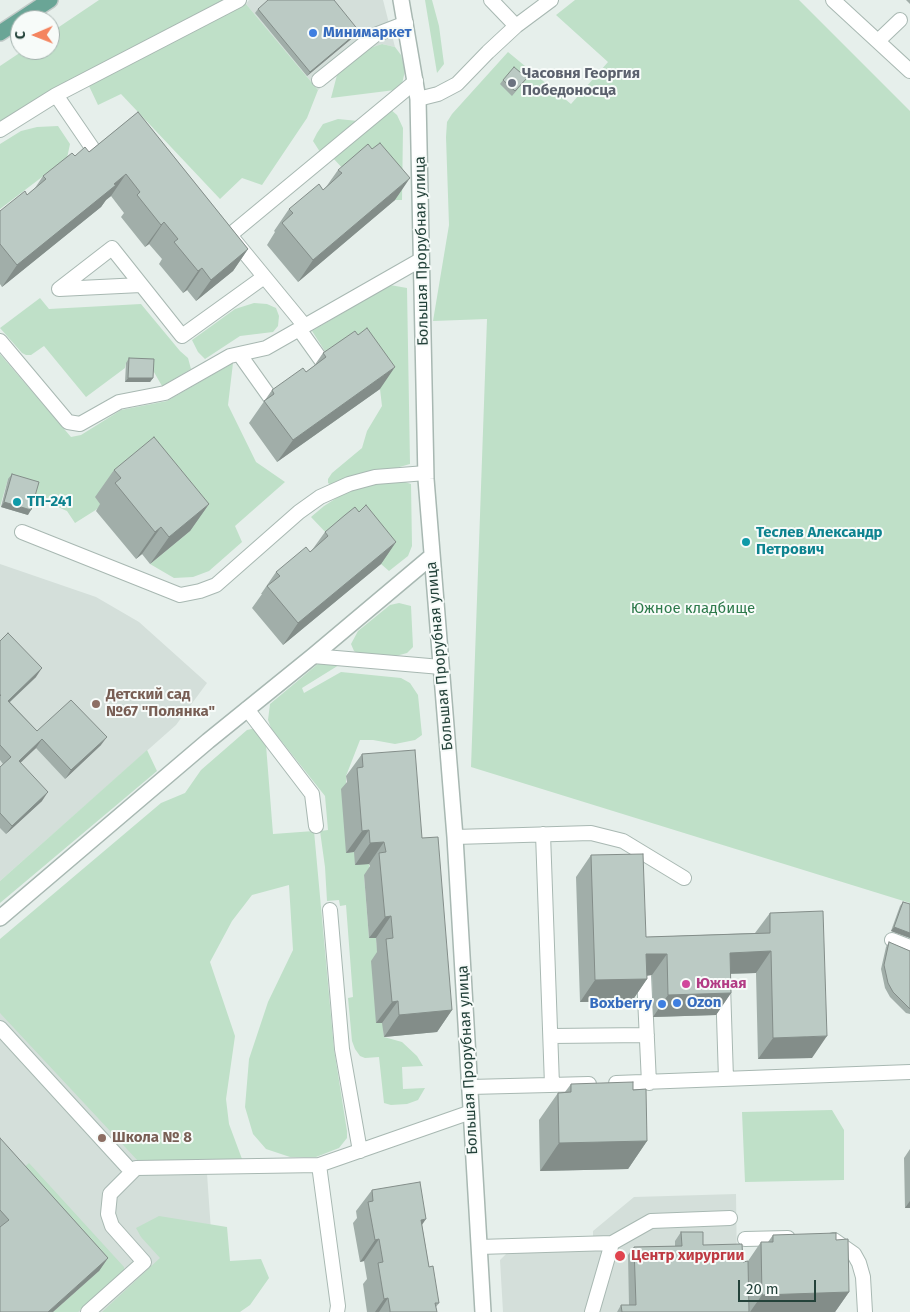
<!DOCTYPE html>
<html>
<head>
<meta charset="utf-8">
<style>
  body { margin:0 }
  #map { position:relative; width:910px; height:1312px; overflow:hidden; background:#e6efeb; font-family:"Fira Sans",sans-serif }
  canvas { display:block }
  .north { position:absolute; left:10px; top:10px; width:50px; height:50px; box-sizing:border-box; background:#f7fbf9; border:1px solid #a3b1ad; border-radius:50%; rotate:269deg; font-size:14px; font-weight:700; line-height:20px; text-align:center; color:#24423a }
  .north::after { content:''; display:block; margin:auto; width:18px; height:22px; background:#f4845f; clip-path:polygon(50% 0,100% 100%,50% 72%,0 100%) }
  .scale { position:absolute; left:738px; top:1280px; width:78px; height:22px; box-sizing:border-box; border:2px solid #24423a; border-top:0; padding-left:6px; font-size:15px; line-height:18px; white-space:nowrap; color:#24423a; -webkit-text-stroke:4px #f7fbf9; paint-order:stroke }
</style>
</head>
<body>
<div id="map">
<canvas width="910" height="1312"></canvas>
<div class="north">С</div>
<div class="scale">20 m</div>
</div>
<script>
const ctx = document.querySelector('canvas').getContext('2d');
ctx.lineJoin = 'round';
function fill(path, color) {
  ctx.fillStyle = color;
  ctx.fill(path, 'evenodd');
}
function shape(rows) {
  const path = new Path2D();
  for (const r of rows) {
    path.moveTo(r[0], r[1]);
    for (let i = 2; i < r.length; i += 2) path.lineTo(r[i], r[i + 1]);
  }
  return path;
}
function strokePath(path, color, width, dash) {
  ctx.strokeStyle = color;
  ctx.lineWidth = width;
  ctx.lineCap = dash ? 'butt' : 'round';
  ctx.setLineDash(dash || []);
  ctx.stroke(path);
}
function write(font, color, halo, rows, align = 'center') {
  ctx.font = font + ' "Fira Sans",sans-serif';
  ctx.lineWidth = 4;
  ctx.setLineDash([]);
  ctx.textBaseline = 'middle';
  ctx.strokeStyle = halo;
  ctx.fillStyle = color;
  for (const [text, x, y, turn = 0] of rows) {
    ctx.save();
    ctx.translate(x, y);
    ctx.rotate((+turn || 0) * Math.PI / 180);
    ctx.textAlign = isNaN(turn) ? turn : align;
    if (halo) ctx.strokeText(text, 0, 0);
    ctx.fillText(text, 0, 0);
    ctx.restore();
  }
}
const built = shape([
  [249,0,383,0,395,47,382,44,370,48,318,90,246,4],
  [0,564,96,597,139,622,207,683,176,725,0,881],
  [0,957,203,1116,213,1260,154,1312,0,1312],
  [736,1194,737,1270,743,1312,503,1312,500,1260,507,1253,593,1250,593,1231,634,1197]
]);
const green = shape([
  [99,0,227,0,55,89,0,121,0,66,24,50,50,50,50,33],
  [425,0,432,0,439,26,444,64,437,73],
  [575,0,799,0,910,111,910,903,471,767,487,319,433,321,449,225,446,137,447,122,452,114,508,52,571,104,608,62,556,15],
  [246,4,318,90,307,118,262,185,242,178,220,199,121,94,98,105,89,86],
  [382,44,395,47,401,55,405,71,402,84,395,90,331,98,337,75,370,48],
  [390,109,397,115,403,128,402,200,395,200,346,172,332,157],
  [338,119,358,121,320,152,313,141,317,133,323,124],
  [58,126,70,144,67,158,0,209,0,144,21,131,37,127],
  [390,285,407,288,410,464,333,486,328,483,328,479,332,473,362,448,367,431,382,406,380,389,330,359,312,331],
  [40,298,49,309,141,304,180,351,188,358,191,369,162,386,151,367,126,363,125,368,86,397,44,346,31,355,26,355,22,353,0,328],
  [254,303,267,304,276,308,279,316,278,326,273,332,240,336,205,359,198,352,192,340,235,309],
  [0,354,71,437,81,435,121,410,167,401,233,363,228,405,256,462,285,482,235,526,242,542,209,571,193,577,174,578,150,564,190,531,102,506,75,523,67,511,33,496,8,479,0,507],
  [399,480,411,484,412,546,408,556,389,571,381,564,330,537,311,517,324,506,349,490,376,483],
  [399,603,411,606,413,647,407,653,396,656,359,654,354,651,351,644,358,631,390,605],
  [319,663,339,665,302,688,304,693,341,672,401,678,410,683,418,695,422,735,415,740,395,744,373,740,360,740,346,776,347,853,354,852,369,864,370,874,364,875,369,938,376,938,384,1037,402,1042,417,1056,423,1066,402,1067,403,1089,425,1088,418,1100,407,1104,391,1105,384,1103,379,1057,365,1058,360,1056,355,1049,352,1041,348,998,353,997,346,905,340,906,339,900,327,901,325,867,320,831,328,830,325,796,271,728,268,720,270,704],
  [256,728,262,735,266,745,273,834,314,831,334,1049,347,1131,347,1138,339,1148,316,1157,290,1157,266,1149,253,1134,245,1107,249,1059,268,1002,293,950,289,885,252,895,232,921,210,962,235,1036,226,1099,229,1124,242,1159,139,1162,0,1013,0,939,161,803,185,793,201,770,247,730],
  [147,750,157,771,0,903,0,881],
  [832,1110,844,1130,844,1180,745,1182,742,1112],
  [29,1163,124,1267,124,1271,78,1312,53,1312,99,1271,15,1176],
  [159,1216,227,1227,230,1261,261,1259,269,1278,250,1305,240,1312,102,1312,160,1258,141,1237,136,1228]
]);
const service = shape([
  [491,0,516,26],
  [833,0,910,71],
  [878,41,900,20],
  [319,80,375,35,406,23],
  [56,95,97,155],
  [418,99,438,94,457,84,488,52,516,26,551,0],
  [0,130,56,95,239,0],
  [141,285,59,289,112,248,182,336,264,277],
  [304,325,230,235,416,81],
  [299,329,324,364],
  [0,341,68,422,80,424,119,402,165,393,230,356,266,348,422,259],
  [240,355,272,400],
  [22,532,180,595,200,591,216,585,299,512,320,497,349,484,375,477,426,473],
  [313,656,441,667],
  [247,709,312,794,316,826],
  [543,834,552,1085],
  [455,837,591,833,623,841,684,878],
  [330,910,342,1049,360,1151],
  [892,940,910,947],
  [644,976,649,1083],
  [723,985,726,1079],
  [0,1028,132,1172],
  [551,1036,647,1035],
  [616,1083,910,1072],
  [470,1087,589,1084],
  [319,1165,338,1306,337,1312],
  [745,1239,788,1238],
  [834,1240,854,1254,859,1263,863,1277,865,1312],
  [479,1247,612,1243,651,1221,730,1218],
  [88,1312,144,1262,112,1226,108,1214,110,1194,136,1168,319,1165,471,1112],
  [592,1312,612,1243]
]);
const minor = shape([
  [401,0,418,99,426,479,455,837,483,1312],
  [0,918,208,741,313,656,432,556]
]);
const primary = shape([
  [0,33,50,0]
]);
const wall = shape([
  [906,0,910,0,910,4],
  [258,9,356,35,307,76,255,13],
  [527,78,512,96,500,84,503,80],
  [138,112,248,249,233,271,196,301,187,290,183,293,159,264,162,259,149,244,145,247,121,217,124,213,111,196,106,200,101,207,2,287,0,284,0,211,27,195,35,188,43,176,75,156,89,152],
  [338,170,395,200,298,282,267,245,275,232,274,231,289,209,323,190,326,187],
  [358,335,380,389,277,462,249,423,272,390,306,372,314,366,323,353],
  [129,358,153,378,150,382,125,382,126,363],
  [114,470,209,504,190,531,150,564,142,554,136,559,96,511,100,504,95,497],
  [12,474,28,515,1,507,8,479],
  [359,512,396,542,381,564,283,645,252,608,262,594,261,594,276,572,310,552,312,550,325,532],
  [0,641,36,677,10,702,37,731,101,745,65,779,36,748,20,762,42,801,6,834,0,828,0,767,3,764,0,760],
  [362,754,422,838,452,1010,437,1032,384,1037,382,1023,376,1023,371,961,377,952,376,938,369,938,364,875,370,866,369,864,355,865,354,852,346,853,341,789,347,782,346,776],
  [591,855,646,937,755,933,770,913,812,1058,758,1059,756,973,730,974,731,993,716,1015,653,1017,652,975,647,976,647,979,632,1001,580,1002,576,877],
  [903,902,910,904,910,938,891,931,900,906],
  [889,942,910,951,910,1014,906,1013,890,997,885,988,881,969,886,947],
  [571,1084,633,1090,647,1141,628,1169,540,1171,539,1120,558,1093,565,1092],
  [0,1138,108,1258,99,1271,0,1312],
  [910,1149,910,1208,905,1208,904,1158],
  [372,1190,422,1225,429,1267,439,1303,436,1307,437,1312,367,1312,363,1284,367,1279,364,1261,360,1262,353,1223,357,1218,356,1211],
  [681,1232,703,1245,743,1262,748,1261,761,1242,768,1242,773,1235,836,1240,849,1292,835,1312,617,1312,621,1305,629,1305,628,1255,634,1247,675,1246,675,1241]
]);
const shadedWall = shape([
  [359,31,356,35,307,76,310,72],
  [126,174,111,196,106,200,101,207,2,287,17,265],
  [410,178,395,200,298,282,313,260],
  [164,222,149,244,145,247,161,225],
  [248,249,233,271,196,301,211,280],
  [202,268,187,290,183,293,198,271],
  [395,367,380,389,277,462,293,440],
  [128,378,153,378,150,382,125,382],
  [4,502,31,510,28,515,1,507],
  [209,504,190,531,150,564,169,537],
  [161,527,142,554,136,559,155,532],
  [396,542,381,564,283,645,298,623],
  [42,668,36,677,2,709,8,701],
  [107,737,101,745,65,779,71,770],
  [42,739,36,748,13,770,19,761],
  [48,792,42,801,6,834,12,826],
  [369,830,354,852,346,853,362,831],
  [384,842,369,864,355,865,370,843],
  [391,916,376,938,369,938,385,917],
  [894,927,910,933,910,938,891,931],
  [771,951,756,973,715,974,730,953],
  [646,954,667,954,652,975,631,976],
  [647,979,632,1001,580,1002,595,980],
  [731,993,716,1015,653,1017,668,995],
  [398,1001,382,1023,376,1023,392,1002],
  [452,1010,437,1032,384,1037,399,1015],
  [827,1036,812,1058,758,1059,773,1038],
  [647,1141,628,1169,540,1171,559,1143],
  [910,1201,910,1208,905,1208],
  [426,1219,411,1241,421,1220],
  [379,1239,364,1261,360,1262,375,1240],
  [108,1258,99,1271,53,1312,48,1312],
  [849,1292,835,1312,750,1312,762,1295],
  [388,1298,379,1312,375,1312,384,1299]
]);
const building = shape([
  [268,0,334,0,359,31,310,72,258,9,268,0],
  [514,67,527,78,515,91,503,80,514,67],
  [138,112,248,249,211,280,202,268,198,271,174,242,178,239,164,222,161,225,137,195,140,192,126,174,114,184,116,185,17,265,0,244,0,211,25,191,27,195,46,179,43,176,72,153,75,156,85,147,89,152,138,112],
  [380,143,410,178,313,260,282,223,293,213,289,209,319,184,323,190,342,173,338,170,368,144,372,149,380,143],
  [367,328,395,367,293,440,264,401,274,394,272,390,303,368,306,372,326,357,323,353,355,331,358,335,367,328],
  [129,358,154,359,153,378,128,378,129,358],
  [154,437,209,504,169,537,161,527,155,532,115,483,121,478,114,470,154,437],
  [12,474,39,482,31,510,4,502,12,474],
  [366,505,396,542,298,623,267,586,280,576,276,572,306,547,310,552,328,536,325,532,345,515,355,507,359,512,366,505],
  [8,633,42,668,8,701,37,731,71,700,107,737,71,770,42,739,19,761,48,792,12,826,0,813,0,767,11,757,0,745,0,696,1,695,0,695,0,641,8,633],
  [415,750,422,838,438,837,452,1010,399,1015,398,1001,392,1002,386,939,393,938,391,916,385,917,379,853,386,852,384,842,370,843,369,830,362,831,357,768,363,767,362,754,415,750],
  [643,854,646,937,770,933,770,913,823,911,827,1036,773,1038,771,951,730,953,731,993,668,995,667,954,646,954,647,979,595,980,591,855,643,854],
  [903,902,910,904,910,933,894,927,903,902],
  [889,942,910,951,910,1009,893,992,888,983,884,965,889,942],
  [633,1082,633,1090,646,1089,647,1141,559,1143,558,1093,571,1092,571,1084,633,1082],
  [0,1138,108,1258,48,1312,0,1312,0,1227,9,1220,0,1210,0,1138],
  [420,1182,426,1219,421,1220,429,1267,433,1266,439,1303,435,1303,437,1312,390,1312,390,1310,388,1298,384,1299,378,1263,383,1262,379,1239,375,1240,368,1202,373,1201,372,1190,420,1182],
  [681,1232,703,1232,703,1245,742,1244,743,1262,748,1261,749,1312,622,1312,621,1305,636,1305,634,1247,682,1246,681,1232],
  [836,1233,836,1240,848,1239,849,1292,762,1295,761,1242,773,1242,773,1235,836,1233]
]);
const markers = [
  [313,33,5,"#3f7fe0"],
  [512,83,5,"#6b7280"],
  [17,502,5,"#0f9aa8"],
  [746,542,5,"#0f9aa8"],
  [96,704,5,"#8d6e63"],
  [686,984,5,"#d1479c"],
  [677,1003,5,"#3f7fe0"],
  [662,1004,5,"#3f7fe0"],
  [102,1138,5,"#8d6e63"],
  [620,1256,6,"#e0444e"]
];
const shopNames = [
  ["Минимаркет",323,33],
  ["Ozon",687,1003],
  ["Boxberry",652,1004,"right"]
];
const worshipNames = [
  ["Часовня Георгия",522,74],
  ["Победоносца",522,91]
];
const streetNames = [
  ["Большая Прорубная улица",422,251,-91],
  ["Большая Прорубная улица",440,656,-95],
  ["Большая Прорубная улица",468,1060,-93]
];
const cultureNames = [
  ["ТП-241",27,502],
  ["Теслев Александр",756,533],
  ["Петрович",756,550]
];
const parkNames = [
  ["Южное кладбище",693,609]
];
const educationNames = [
  ["Детский сад",106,695],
  ["№67 \"Полянка\"",106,712],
  ["Школа № 8",112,1138]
];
const hotelNames = [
  ["Южная",696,984]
];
const healthNames = [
  ["Центр хирургии",631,1256]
];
fill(built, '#d4dfda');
fill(green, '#bfe0c8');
strokePath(service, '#a8b8b2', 16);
strokePath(minor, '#a8b8b2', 18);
strokePath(primary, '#c2cac8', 18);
strokePath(service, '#fff', 14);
strokePath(minor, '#fff', 15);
strokePath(primary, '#6aa596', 15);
fill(wall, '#a1aea9');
fill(shadedWall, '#838d89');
fill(building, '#bbcac4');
strokePath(building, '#838d89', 1);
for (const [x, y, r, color] of markers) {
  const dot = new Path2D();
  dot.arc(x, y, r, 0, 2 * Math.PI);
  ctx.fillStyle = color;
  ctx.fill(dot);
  strokePath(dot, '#f7fbf9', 2);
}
write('bold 15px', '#366cbe', '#f7fbf9', shopNames, 'left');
write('bold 15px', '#5b616d', '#f7fbf9', worshipNames, 'left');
write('15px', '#24423a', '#f7fbf9', streetNames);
write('bold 15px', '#0d838f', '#f7fbf9', cultureNames, 'left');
write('15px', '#2d7a4b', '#f7fbf9', parkNames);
write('bold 15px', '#785e54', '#f7fbf9', educationNames, 'left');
write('bold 15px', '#b23c85', '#f7fbf9', hotelNames, 'left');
write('bold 15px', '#be3a42', '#f7fbf9', healthNames, 'left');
</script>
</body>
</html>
